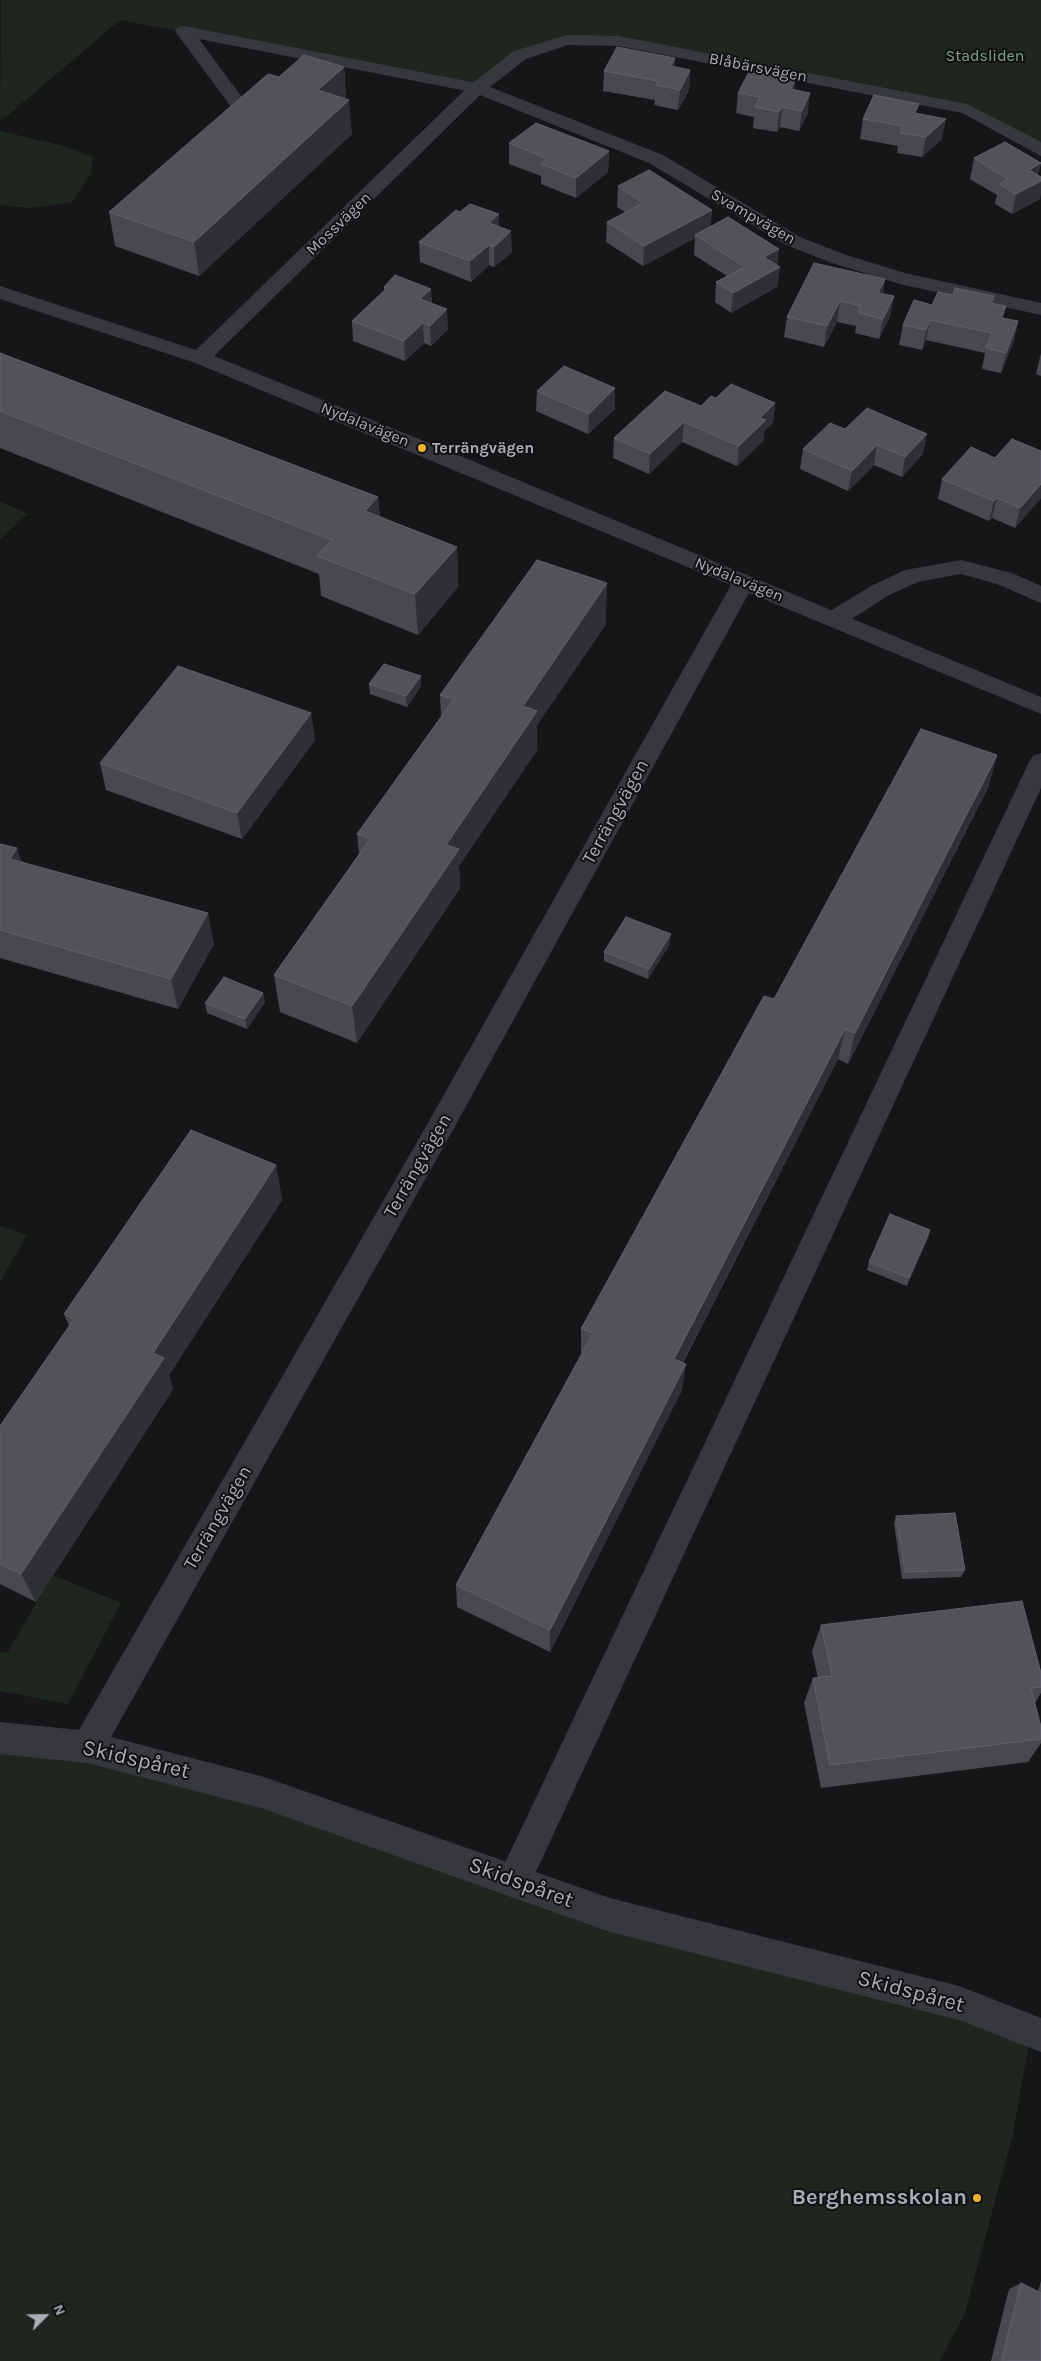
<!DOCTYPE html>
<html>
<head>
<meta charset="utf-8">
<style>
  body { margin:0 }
  #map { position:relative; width:1041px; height:2361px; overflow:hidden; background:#161618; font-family:Karla,sans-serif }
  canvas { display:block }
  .north { position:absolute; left:20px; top:2291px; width:50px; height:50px; -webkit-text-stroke:4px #111113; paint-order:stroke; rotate:67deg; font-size:14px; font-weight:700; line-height:20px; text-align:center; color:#a8adb8 }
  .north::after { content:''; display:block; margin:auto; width:18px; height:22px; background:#a8adb8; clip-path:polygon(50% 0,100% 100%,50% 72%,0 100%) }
</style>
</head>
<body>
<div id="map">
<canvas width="1041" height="2361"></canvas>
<div class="north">N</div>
</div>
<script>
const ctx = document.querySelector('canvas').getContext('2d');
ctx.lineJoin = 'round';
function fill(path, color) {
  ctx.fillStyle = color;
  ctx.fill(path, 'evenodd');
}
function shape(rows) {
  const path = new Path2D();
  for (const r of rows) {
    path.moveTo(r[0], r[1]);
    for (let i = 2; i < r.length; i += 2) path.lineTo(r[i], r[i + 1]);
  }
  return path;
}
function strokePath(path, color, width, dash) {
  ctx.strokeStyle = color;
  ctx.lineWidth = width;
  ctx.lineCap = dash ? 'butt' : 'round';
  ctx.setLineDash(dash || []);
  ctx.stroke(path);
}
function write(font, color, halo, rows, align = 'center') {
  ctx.font = font + ' Karla,sans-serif';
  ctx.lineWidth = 4;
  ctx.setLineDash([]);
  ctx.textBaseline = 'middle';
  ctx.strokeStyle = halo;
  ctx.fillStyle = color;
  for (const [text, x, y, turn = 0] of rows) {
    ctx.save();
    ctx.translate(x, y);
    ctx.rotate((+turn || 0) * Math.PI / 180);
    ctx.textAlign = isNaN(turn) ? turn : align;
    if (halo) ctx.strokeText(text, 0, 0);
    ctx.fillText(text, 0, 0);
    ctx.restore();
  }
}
const green = shape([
  [1,0,1041,0,1041,150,967,109,619,41,567,40,520,55,477,88,120,20,0,122],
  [0,131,64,146,93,157,91,174,72,202,30,208,0,205],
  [0,501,28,514,0,539],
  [0,1226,27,1235,0,1282],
  [53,1575,121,1603,68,1704,0,1691,0,1652,7,1653],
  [0,1738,87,1747,1031,2032,1013,2134,965,2313,940,2361,0,2361]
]);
const service = shape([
  [184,26,477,83,483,84,486,88,483,92,477,93,199,39,247,104,244,108,238,109,232,108,175,31,178,27,184,26],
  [961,560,1012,573,1041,586,1041,603,997,584,961,574,918,582,887,596,843,625,835,627,827,625,824,619,827,613,871,586,905,570,961,560],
  [1041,753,1041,788,526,1893,514,1898,502,1893,497,1881,502,1869,1029,762,1033,756,1041,753]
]);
const minor = shape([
  [567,35,619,36,967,104,1041,142,1041,156,962,113,619,46,568,45,526,59,490,87,663,155,800,237,846,255,905,273,1041,303,1041,315,900,284,832,263,786,245,649,163,480,95,214,356,429,443,1041,697,1041,714,749,593,444,1146,111,1737,261,1776,610,1898,959,1986,1041,2018,1041,2052,959,2020,610,1932,261,1808,87,1763,0,1754,0,1722,79,1730,424,1130,731,585,193,362,0,299,0,286,196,350,471,84,514,51,567,35]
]);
const wall = shape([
  [344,67,346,98,352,134,199,276,115,246,109,212,279,77],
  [675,67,690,70,689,90,678,110,654,105,655,100,603,91,604,71],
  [795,80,794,90,808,113,799,131,780,127,777,132,753,128,754,117,736,113,738,93],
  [918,114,942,139,922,157,897,153,898,146,860,139,863,119],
  [509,143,609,151,608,172,576,198,541,184,541,176,509,164],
  [974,158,1041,163,1038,175,1040,199,1012,214,995,204,997,195,970,179],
  [618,186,712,210,710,227,780,267,777,287,731,313,715,302,716,282,727,276,694,255,695,238,643,266,606,242,607,222,625,212,617,207],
  [499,227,512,252,494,267,489,265,471,282,420,262,419,242],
  [885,279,883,294,894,296,890,316,879,339,855,333,856,326,837,322,824,347,784,337,787,317],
  [384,287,431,289,432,303,448,329,431,346,424,343,405,361,353,341,352,321,384,291],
  [992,303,1006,306,1003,318,1018,321,1014,341,1001,373,982,369,985,353,926,340,922,350,899,345,903,325],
  [0,353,378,497,380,517,457,547,458,587,418,635,321,596,319,574,0,448],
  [1041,353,1041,376,1036,374],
  [537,391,615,409,588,434,536,411],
  [716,398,775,403,773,423,764,431,763,441,737,466,682,442,649,474,613,458,614,438,701,406],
  [845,429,923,454,902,477,874,465,848,491,800,469,803,449],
  [1041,451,1041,498,1015,528,992,518,989,521,938,499,942,479,995,458],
  [606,624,537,725,537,750,459,866,460,888,357,1043,280,1012,274,975,359,854,357,834,441,717,440,695],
  [369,684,421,686,407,707,370,694],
  [315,740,242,839,106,790,100,763],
  [997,755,988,788,848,1064,838,1059,683,1363,682,1390,550,1652,457,1607,456,1585,581,1355,581,1329,774,999],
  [0,844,17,848,21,861,214,944,178,1009,0,958],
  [670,944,648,979,604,961,604,952],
  [263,993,265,1002,247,1029,207,1013,205,1003],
  [276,1165,282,1200,169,1375,173,1389,36,1602,0,1584,0,1426,69,1326,64,1314],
  [930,1230,928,1238,907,1286,867,1270,869,1262],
  [896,1516,965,1570,961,1577,902,1579,894,1523],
  [821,1625,1041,1673,1041,1693,1035,1703,1041,1727,1041,1743,1028,1762,821,1788,804,1703,813,1678,818,1678,812,1651],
  [1041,2281,1041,2361,991,2361,1009,2289,1021,2283,1038,2291]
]);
const shadedWall = shape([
  [675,58,674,78,671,66],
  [344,67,346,101,318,90],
  [690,70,689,90,678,110,680,90],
  [795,80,793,100,788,109,791,89],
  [810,93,808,113,799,131,802,111],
  [349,100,352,134,199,276,194,242],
  [782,107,780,127,777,132,779,112],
  [946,119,942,139,922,157,926,137],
  [609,151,608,172,576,198,576,178],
  [1041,163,1036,183,1041,181,1041,193,1040,199,1012,214,1016,194,1029,170],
  [712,210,710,230,695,235,695,238,643,266,644,246],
  [499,214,499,235,489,223],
  [511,231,512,252,494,267,494,247],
  [489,245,489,265,471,282,470,261],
  [779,249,777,268,780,267,777,287,731,313,733,293,764,257],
  [885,279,882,300,878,293],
  [431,289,432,309,420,299],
  [894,296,890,316,879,339,883,319],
  [840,301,837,322,824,347,827,326],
  [1006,306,1002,326,1001,318],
  [447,309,448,329,431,346,430,326],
  [930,320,926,340,922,350,926,330],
  [1018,321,1014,341,1001,373,1006,353],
  [423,323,424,343,405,361,404,341],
  [615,388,615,409,588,434,589,414],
  [775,403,773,423,764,431,763,441,737,466,739,446,760,418],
  [684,422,682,442,649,474,650,454],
  [927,434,923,454,902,477,905,457],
  [877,445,874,465,848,491,852,471],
  [1041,484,1041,498,1015,528,1020,508],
  [378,497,381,538,365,511],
  [997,498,992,518,989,521,994,501],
  [457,547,458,587,418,635,415,594],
  [607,583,606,624,537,725,537,750,459,866,460,888,357,1043,352,1006,446,845,523,706],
  [421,676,421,686,407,707,406,696],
  [311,713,315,740,242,839,237,813],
  [997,755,988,788,848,1064,855,1033],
  [17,848,26,880,10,859],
  [208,913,214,944,178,1009,171,979],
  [671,934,670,944,648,979,649,969],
  [263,993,265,1002,247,1029,245,1019],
  [845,1029,838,1059,671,1385,674,1359],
  [276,1165,282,1200,169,1375,173,1389,36,1602,21,1574,153,1353],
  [930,1230,928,1238,907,1286,909,1278],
  [686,1364,682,1390,550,1652,550,1630]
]);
const building = shape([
  [617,47,675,58,671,66,690,70,680,90,656,85,658,81,604,71,617,47],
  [304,55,344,67,318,90,349,100,194,242,109,212,268,74,279,77,304,55],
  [749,72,795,80,791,89,810,93,802,111,782,107,779,112,755,107,760,97,738,93,749,72],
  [874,95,919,104,915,113,946,119,926,137,900,133,903,126,863,119,874,95],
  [536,123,609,151,576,178,541,164,548,159,509,143,536,123],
  [1005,142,1041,163,1029,170,1041,177,1041,181,1016,194,999,184,1008,179,974,158,1005,142],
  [649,170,712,210,644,246,607,222,643,203,618,186,649,170],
  [470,204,499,214,489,223,511,231,494,247,489,245,470,261,419,242,456,210,460,212,470,204],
  [728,217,779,249,764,257,780,267,733,293,716,282,745,267,695,235,728,217],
  [814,263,885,279,878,293,894,296,883,319,858,313,861,306,840,301,827,326,787,317,814,263],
  [395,275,431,289,420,299,447,309,430,326,423,323,404,341,352,321,387,288,384,287,395,275],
  [955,288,994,296,991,303,1006,306,1001,318,1018,321,1006,353,986,348,992,333,930,320,926,330,903,325,914,300,932,305,938,292,953,295,955,288],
  [0,353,378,497,365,511,457,547,415,594,317,556,332,540,0,411,0,353],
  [564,366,615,388,589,414,537,391,564,366],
  [731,384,775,403,760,418,766,420,739,446,684,422,650,454,614,438,665,391,701,406,711,396,716,398,731,384],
  [867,408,927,434,905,457,877,445,852,471,803,449,830,423,845,429,867,408],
  [1012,439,1041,451,1041,484,1020,508,997,498,994,501,942,479,971,447,995,458,1012,439],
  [537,560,607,583,523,706,537,711,446,845,459,849,352,1006,274,975,370,839,357,834,454,699,440,695,537,560],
  [384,664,421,676,406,696,369,684,384,664],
  [178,666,311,713,237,813,100,763,178,666],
  [921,729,997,755,855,1033,845,1029,674,1359,686,1364,550,1630,456,1585,593,1333,581,1329,764,996,774,999,921,729],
  [0,844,17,848,10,859,208,913,171,979,0,930,0,844],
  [626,917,671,934,649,969,604,952,626,917],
  [224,977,263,993,245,1019,205,1003,224,977],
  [191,1130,276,1165,153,1353,164,1358,21,1574,0,1564,0,1426,74,1319,64,1314,191,1130],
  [890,1214,930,1230,909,1278,869,1262,890,1214],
  [955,1513,965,1570,905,1572,896,1516,955,1513],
  [1022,1601,1041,1673,1041,1687,1031,1688,1041,1727,1041,1739,830,1765,813,1678,832,1676,821,1625,1022,1601],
  [1021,2283,1041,2293,1041,2361,1001,2361,1021,2283]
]);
const markers = [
  [422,448,5,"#f2b134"],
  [977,2198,5,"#f2b134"]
];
const farParknames = [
  ["Stadsliden",985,56]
];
const farStreetnames = [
  ["Blåbärsvägen",758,68,11],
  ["Svampvägen",753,217,30],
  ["Mossvägen",339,224,-44],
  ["Nydalavägen",365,425,22],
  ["Nydalavägen",739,580,22]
];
const farPoinames = [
  ["Terrängvägen",432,448]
];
const streetNames = [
  ["Terrängvägen",616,812,-61],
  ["Terrängvägen",418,1166,-60],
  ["Terrängvägen",218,1518,-60]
];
const nearStreetnames = [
  ["Skidspåret",136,1760,13],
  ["Skidspåret",521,1883,20],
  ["Skidspåret",911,1992,15]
];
const nearPoinames = [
  ["Berghemsskolan",967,2198]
];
fill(green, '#1e261f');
fill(service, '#37383d');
fill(minor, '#37383d');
fill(wall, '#47494d');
fill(shadedWall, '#2f3033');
fill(building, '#525359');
strokePath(building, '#5f6168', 1);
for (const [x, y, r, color] of markers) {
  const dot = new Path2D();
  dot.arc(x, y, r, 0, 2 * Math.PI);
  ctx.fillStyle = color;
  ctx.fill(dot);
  strokePath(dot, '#111113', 2);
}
write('16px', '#7fa381', '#111113', farParknames);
write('16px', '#a8adb8', '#111113', farStreetnames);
write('bold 16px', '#a8adb8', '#111113', farPoinames, 'left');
write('19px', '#a8adb8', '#111113', streetNames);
write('22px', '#a8adb8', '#111113', nearStreetnames);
write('bold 22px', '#a8adb8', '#111113', nearPoinames, 'right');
</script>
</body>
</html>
